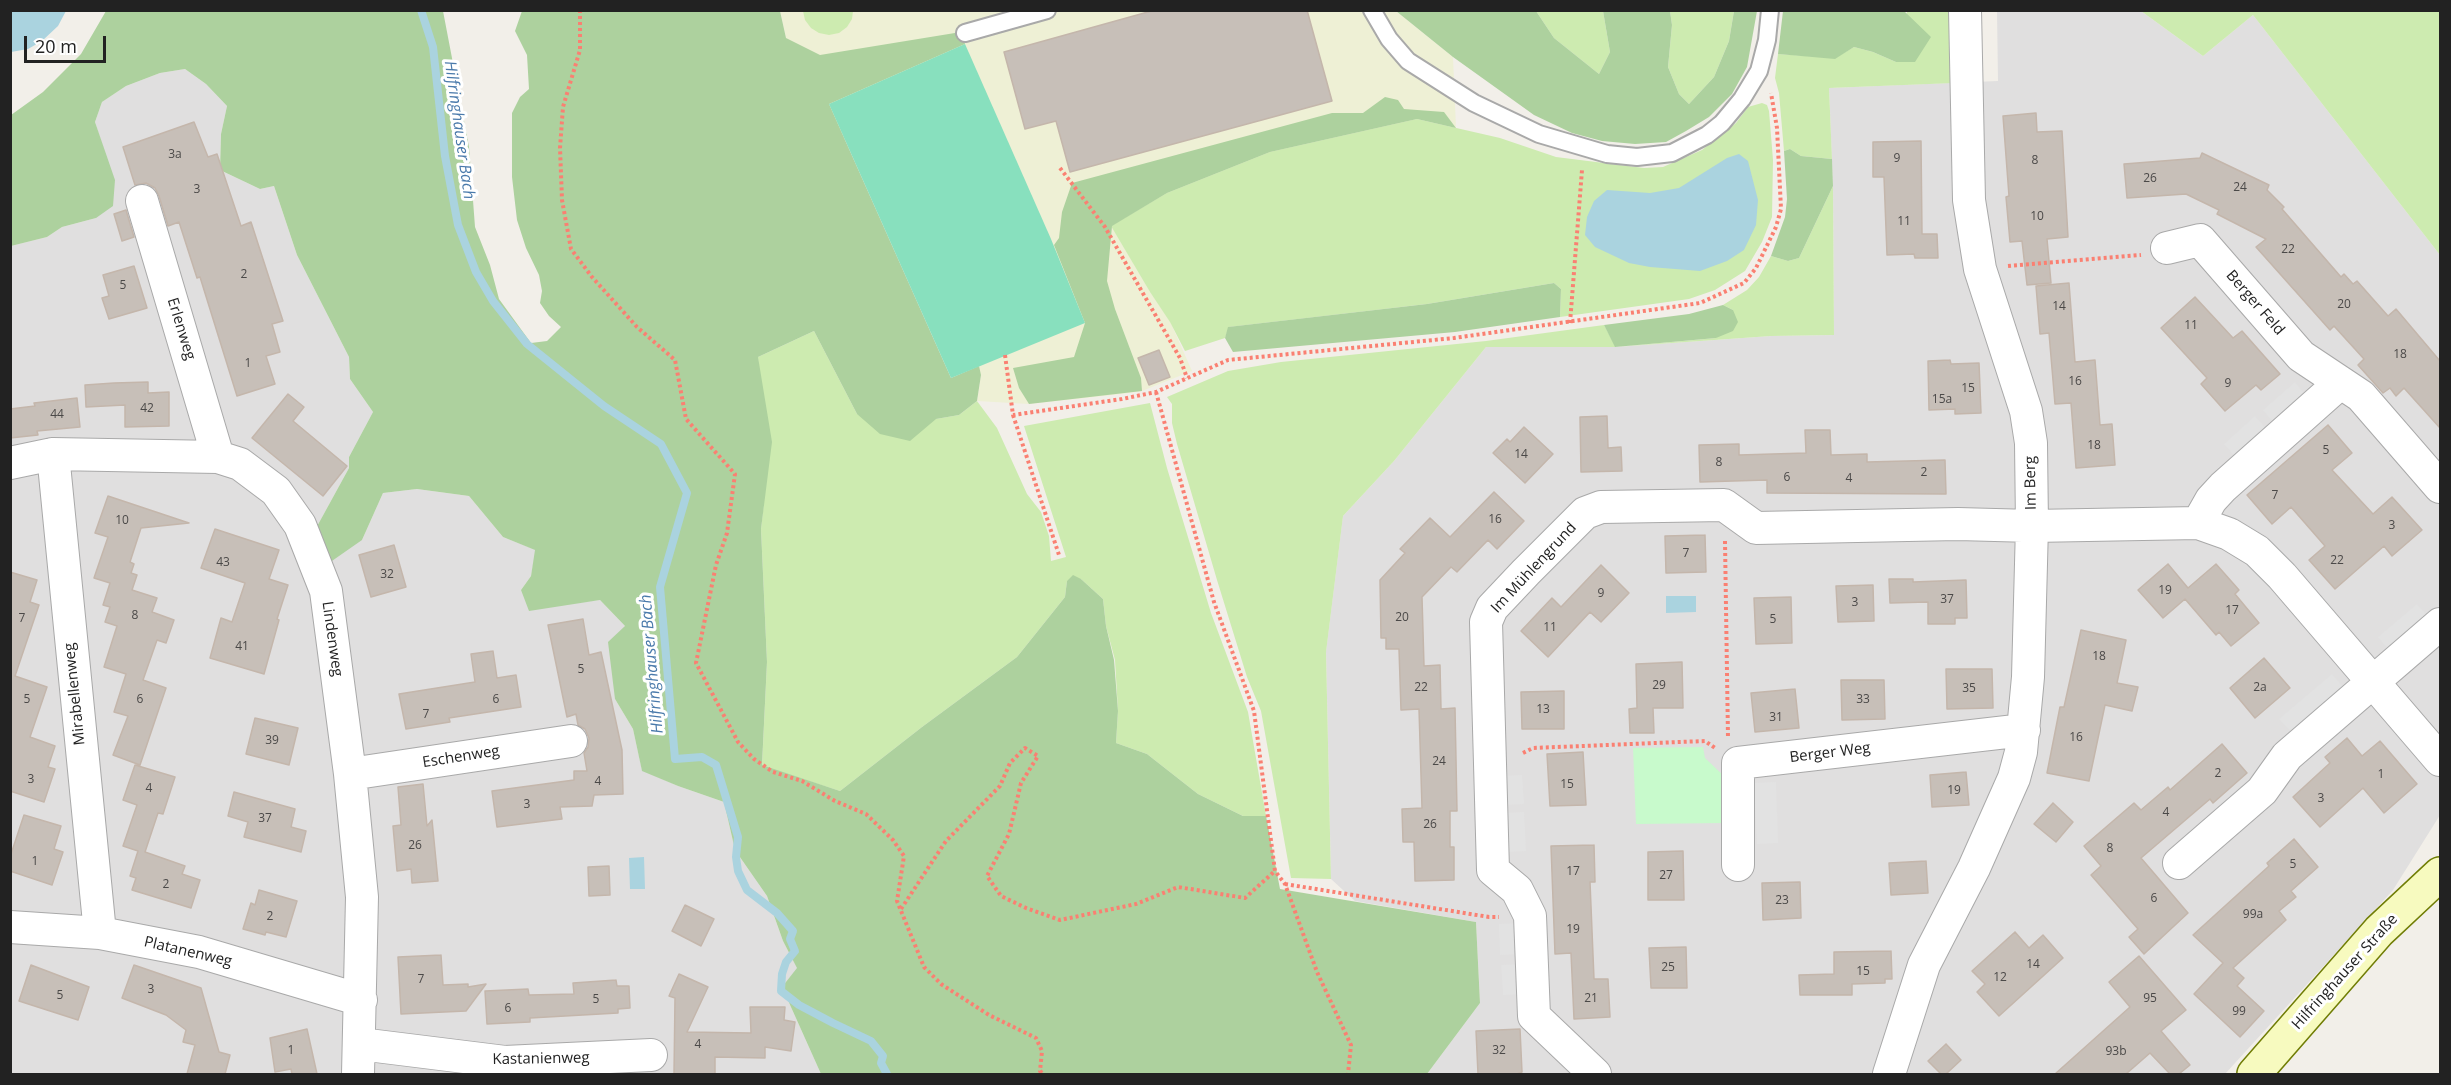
<!DOCTYPE html>
<html>
<head>
<meta charset="utf-8">
<style>
  body { margin:0 }
  #map { position:relative; width:2451px; height:1085px; overflow:hidden; background:#f2efe9; font-family:"Open Sans",sans-serif }
  canvas { display:block }
  .frame { position:absolute; inset:0; border:12px solid #222; pointer-events:none }
  .scale { position:absolute; left:24px; top:36px; width:82px; height:27px; box-sizing:border-box; border:3px solid #222; border-top:0; padding-left:8px; font-size:18px; line-height:21px; white-space:nowrap; color:#222; -webkit-text-stroke:4px #fff; paint-order:stroke }
</style>
</head>
<body>
<div id="map">
<canvas width="2451" height="1085"></canvas>
<div class="frame"></div>
<div class="scale">20 m</div>
</div>
<script>
const ctx = document.querySelector('canvas').getContext('2d');
ctx.lineJoin = 'round';
function fill(path, color) {
  ctx.fillStyle = color;
  ctx.fill(path, 'evenodd');
}
function shape(rows) {
  const path = new Path2D();
  for (const r of rows) {
    path.moveTo(r[0], r[1]);
    for (let i = 2; i < r.length; i += 2) path.lineTo(r[i], r[i + 1]);
  }
  return path;
}
function strokePath(path, color, width, dash) {
  ctx.strokeStyle = color;
  ctx.lineWidth = width;
  ctx.lineCap = dash ? 'butt' : 'round';
  ctx.setLineDash(dash || []);
  ctx.stroke(path);
}
function write(font, color, halo, rows, align = 'center') {
  ctx.font = font + ' "Open Sans",sans-serif';
  ctx.lineWidth = 6;
  ctx.setLineDash([]);
  ctx.textBaseline = 'middle';
  ctx.strokeStyle = halo;
  ctx.fillStyle = color;
  for (const [text, x, y, turn = 0] of rows) {
    ctx.save();
    ctx.translate(x, y);
    ctx.rotate((+turn || 0) * Math.PI / 180);
    ctx.textAlign = isNaN(turn) ? turn : align;
    if (halo) ctx.strokeText(text, 0, 0);
    ctx.fillText(text, 0, 0);
    ctx.restore();
  }
}
const residential = shape([
  [1997,11,2141,11,2203,56,2253,15,2440,255,2440,815,2393,890,2225,1074,1427,1074,1480,1003,1476,922,1355,901,1331,879,1326,652,1343,516,1394,461,1486,347,1615,347,1771,336,1834,335,1833,186,1829,88,1998,81],
  [185,69,206,84,227,106,221,134,220,170,260,189,274,186,297,255,349,357,350,379,373,412,349,457,349,468,315,530,362,540,383,493,417,489,469,496,503,537,536,550,531,576,521,590,574,603,600,600,625,626,615,699,633,729,642,770,678,786,724,802,735,850,767,896,783,941,798,968,782,987,821,1074,11,1074,11,246,47,237,62,227,96,218,103,147,95,122,102,102,126,86,160,73]
]);
const farmland = shape([
  [780,11,1396,11,1453,57,1456,128,1417,119,1112,227,1150,292,1170,321,1192,371,1142,391,1122,394,1029,404,977,401,981,375,786,38]
]);
const grass = shape([
  [1956,10,1979,82,1829,88,1832,159,1801,156,1790,149,1784,151,1779,93,1775,78,1778,54,1835,58,1854,47,1873,52,1896,62,1907,12,1904,11],
  [803,11,803,10,853,11,852,19,847,27,839,33,829,35,819,33,811,28,805,20],
  [1536,11,1603,11,1610,52,1599,74,1554,38],
  [1670,11,1734,11,1729,41,1714,77,1689,104,1679,94,1668,67,1672,25],
  [2141,11,2440,11,2440,255,2253,15,2203,56],
  [1762,103,1767,105,1769,111,1773,160,1772,217,1762,242,1745,271,1715,290,1689,299,1560,317,1561,289,1554,283,1427,304,1229,327,1225,338,1185,351,1170,322,1150,292,1111,226,1167,193,1270,152,1417,119,1500,138,1556,157,1644,168,1663,167,1702,150,1736,123,1748,107],
  [1833,186,1834,335,1771,336,1615,347,1486,347,1394,461,1343,516,1326,652,1331,879,1291,878,1261,711,1247,677,1217,580,1177,444,1172,423,1172,404,1167,397,1228,371,1281,362,1486,341,1604,325,1616,347,1716,338,1733,310,1723,305,1747,290,1759,277,1771,256,1788,261,1799,258],
  [814,331,857,414,936,419,959,415,977,401,997,428,1027,494,1041,512,1049,536,1051,561,1066,557,1024,426,1150,403,1167,468,1211,613,1248,712,1266,816,1243,816,1198,794,1147,754,1116,743,1118,711,1115,660,1106,626,1103,599,1081,579,1067,581,1065,597,1017,657,922,727,840,791,762,766,767,662,761,529,764,502,758,357]
]);
const forest = shape([
  [106,11,443,11,469,147,475,227,490,265,499,299,531,343,547,341,561,327,549,316,540,303,542,291,539,275,526,248,517,220,512,177,512,113,520,97,529,89,527,55,515,31,522,11,780,11,786,38,820,55,961,32,965,44,829,104,951,378,979,366,981,375,977,401,959,415,936,419,910,441,880,434,857,414,814,331,758,357,772,442,761,529,767,662,762,765,840,791,922,727,1017,657,1065,597,1067,581,1073,575,1081,579,1103,599,1106,626,1114,660,1118,711,1116,743,1147,754,1198,794,1243,816,1266,816,1280,889,1476,922,1480,1003,1427,1074,821,1074,782,987,797,968,783,941,767,896,735,850,724,802,678,786,642,771,633,729,615,699,608,642,625,626,600,600,529,611,521,590,531,576,535,550,503,537,469,496,417,489,383,493,362,540,329,563,315,530,349,468,349,457,373,412,350,379,349,357,297,255,274,186,260,189,220,170,221,134,227,106,206,84,185,69,160,73,126,86,102,102,95,122,115,180,113,206,96,218,62,227,47,237,11,246,11,115,43,92,81,54],
  [1396,11,1536,11,1554,38,1599,74,1610,52,1603,11,1670,11,1672,25,1668,67,1679,94,1689,104,1714,77,1729,41,1734,11,1757,11,1747,67,1732,94,1709,117,1686,131,1666,142,1635,144,1602,141,1572,133,1534,115,1453,57],
  [1783,11,1904,11,1931,37,1915,62,1896,62,1873,52,1854,47,1835,59,1778,54],
  [1385,97,1398,100,1404,109,1444,112,1456,128,1417,119,1270,152,1167,193,1112,226,1107,281,1115,309,1141,378,1142,391,1029,404,1019,388,1013,368,1074,357,1085,323,1054,245,1059,238,1062,212,1072,183,1332,113,1363,113],
  [1790,149,1801,156,1832,159,1833,186,1799,258,1788,261,1771,256,1785,217,1787,199,1784,151],
  [1554,283,1561,289,1560,317,1455,332,1233,352,1225,338,1228,327,1427,304],
  [1723,305,1733,310,1738,322,1733,331,1716,338,1615,347,1604,325,1689,314]
]);
const park = shape([
  [1703,747,1705,758,1725,777,1726,823,1636,824,1633,748]
]);
const pitch = shape([
  [965,44,1051,239,1085,323,951,378,829,104]
]);
const parking = shape([
  [2295,382,2308,398,2276,426,2263,410],
  [2255,416,2269,432,2238,460,2224,444],
  [2417,604,2430,619,2391,653,2378,637],
  [2332,674,2345,689,2293,734,2279,719],
  [1522,775,1524,804,1504,805,1502,776],
  [1776,782,1778,843,1757,844,1754,783],
  [1524,812,1526,851,1506,852,1504,813],
  [1521,923,1522,954,1500,955,1499,924],
  [1523,964,1524,994,1503,995,1501,965]
]);
const water = shape([
  [11,10,66,10,66,11,58,26,42,41,28,49,11,52],
  [1739,154,1748,161,1758,200,1756,225,1744,250,1727,261,1700,271,1650,267,1629,263,1595,247,1585,235,1587,217,1594,201,1607,190,1650,193,1679,188,1727,158],
  [1666,596,1696,596,1696,612,1666,613],
  [644,857,645,889,630,889,629,858]
]);
const stream = shape([
  [421,10,433,47,445,156,458,225,476,272,493,301,527,344,604,406,661,444,687,493,660,587,675,759,702,757,716,765,738,837,736,857,738,871,747,890,777,913,793,931,790,939,795,951,786,962,782,974,781,991,799,1005,833,1023,871,1041,883,1056,881,1063,887,1074]
]);
const building = shape([
  [1155,10,1307,10,1332,101,1070,172,1056,121,1025,129,1004,52,1155,10],
  [2036,113,2037,132,2062,131,2068,237,2047,239,2051,283,2027,285,2022,241,2010,242,2006,197,2009,196,2003,116,2036,113],
  [194,122,208,157,217,154,241,226,251,222,283,321,272,324,280,352,266,356,275,384,237,396,200,277,197,278,179,222,168,226,159,196,155,188,146,183,135,185,123,147,194,122],
  [1921,141,1922,234,1937,234,1938,258,1915,258,1914,254,1887,255,1884,177,1873,177,1873,142,1921,141],
  [2202,153,2269,185,2267,190,2284,207,2282,209,2341,277,2344,274,2353,284,2357,281,2388,316,2396,309,2440,361,2440,428,2404,388,2396,396,2390,388,2383,393,2358,365,2364,359,2334,326,2330,330,2256,247,2266,239,2217,214,2219,210,2186,194,2127,198,2124,164,2200,158,2202,153],
  [126,210,134,237,122,241,114,214,126,210],
  [134,266,147,308,109,319,102,298,109,296,103,275,134,266],
  [2069,283,2075,362,2095,360,2100,425,2112,424,2115,465,2076,468,2071,403,2055,404,2049,333,2040,334,2036,286,2069,283],
  [2195,297,2233,338,2242,331,2280,374,2261,390,2256,385,2225,411,2201,384,2207,378,2161,328,2195,297],
  [1159,350,1170,377,1149,385,1138,358,1159,350],
  [1950,360,1951,364,1979,363,1981,413,1955,414,1955,409,1929,410,1928,361,1950,360],
  [114,383,148,382,148,393,169,392,169,426,125,427,125,405,86,407,85,385,114,383],
  [288,394,304,407,293,421,347,466,323,496,252,438,288,394],
  [77,398,80,427,37,431,38,435,10,438,10,409,35,406,34,403,77,398],
  [1607,416,1608,448,1621,447,1622,471,1581,472,1580,417,1607,416],
  [2328,425,2352,453,2332,470,2373,514,2392,497,2422,530,2392,556,2384,546,2335,589,2309,560,2325,546,2291,507,2272,524,2247,495,2328,425],
  [1524,427,1553,454,1525,483,1493,453,1507,439,1510,442,1524,427],
  [1805,430,1830,430,1831,455,1867,454,1867,462,1945,460,1946,494,1767,493,1767,480,1700,482,1699,445,1739,444,1739,455,1806,453,1805,430],
  [1494,492,1524,521,1497,549,1488,540,1457,572,1451,567,1422,597,1424,666,1440,665,1441,709,1455,708,1457,811,1450,811,1450,847,1454,847,1454,880,1415,881,1414,842,1403,842,1402,809,1422,808,1419,709,1401,710,1399,649,1386,649,1386,638,1381,638,1380,580,1405,553,1400,549,1430,518,1450,537,1494,492],
  [108,496,189,523,141,528,130,562,134,564,131,573,137,575,132,590,157,598,152,612,174,620,166,643,157,640,143,680,166,688,140,765,113,755,128,716,114,712,126,674,104,667,117,626,105,622,110,607,103,605,110,583,94,578,108,537,95,533,108,496],
  [215,529,279,550,269,579,288,585,277,619,279,620,264,674,210,658,221,618,232,622,245,583,201,568,215,529],
  [1705,535,1706,572,1666,573,1665,536,1705,535],
  [394,545,406,587,371,597,359,555,394,545],
  [2168,564,2188,588,2216,564,2239,590,2235,594,2259,623,2231,646,2219,632,2216,635,2185,599,2163,618,2138,590,2168,564],
  [1601,565,1629,593,1601,622,1590,612,1548,657,1521,631,1552,598,1561,607,1601,565],
  [10,572,37,580,30,602,39,605,15,676,47,687,30,737,55,746,48,767,55,769,44,802,10,791,10,572],
  [1889,579,1913,579,1913,582,1966,580,1967,618,1955,618,1955,624,1928,624,1928,602,1890,603,1889,579],
  [1873,585,1874,621,1838,622,1836,586,1873,585],
  [1791,597,1792,643,1756,644,1754,598,1791,597],
  [583,619,589,655,601,652,622,750,623,794,594,795,592,806,560,807,562,819,497,827,492,791,574,780,574,771,587,771,584,753,588,747,589,738,585,729,578,725,576,714,567,717,548,625,583,619],
  [2081,630,2126,640,2117,683,2138,687,2132,711,2105,705,2089,781,2047,773,2060,707,2064,707,2081,630],
  [493,651,497,678,516,675,521,707,449,718,450,722,406,729,399,694,475,682,471,654,493,651],
  [2264,658,2290,688,2255,718,2230,688,2264,658],
  [1682,662,1683,708,1653,708,1654,733,1630,733,1629,709,1637,708,1636,664,1682,662],
  [1946,669,1992,669,1993,708,1947,709,1946,669],
  [1841,680,1884,680,1885,719,1842,720,1841,680],
  [1795,689,1799,728,1755,732,1751,693,1795,689],
  [1564,691,1564,729,1522,729,1521,692,1564,691],
  [255,718,298,728,289,765,246,754,255,718],
  [2347,738,2362,756,2380,741,2417,784,2384,813,2363,788,2320,827,2293,797,2330,763,2325,757,2347,738],
  [2222,744,2247,773,2213,803,2210,799,2141,858,2188,913,2144,954,2129,937,2138,929,2091,875,2101,866,2084,846,2134,803,2141,810,2168,787,2170,790,2222,744],
  [1583,752,1586,805,1550,806,1547,754,1583,752],
  [135,765,175,777,163,814,158,813,145,852,185,866,182,874,200,880,191,908,132,890,136,878,130,876,138,851,123,846,137,805,123,800,135,765],
  [1966,772,1969,805,1932,807,1930,775,1966,772],
  [423,784,427,826,432,820,438,881,412,883,411,869,397,871,393,826,401,825,398,787,423,784],
  [234,792,295,809,291,827,306,831,301,852,244,837,248,822,228,816,234,792],
  [2053,803,2073,822,2056,842,2034,824,2053,803],
  [24,815,61,826,54,849,63,852,52,885,10,871,10,857,24,815],
  [2294,839,2318,867,2291,891,2296,897,2279,911,2286,920,2233,968,2244,978,2237,986,2264,1011,2240,1037,2194,994,2223,963,2193,935,2269,866,2267,863,2294,839],
  [1594,845,1595,882,1590,882,1594,979,1608,979,1610,1017,1574,1019,1571,953,1555,954,1551,846,1594,845],
  [1683,851,1684,900,1648,900,1648,852,1683,851],
  [1926,861,1928,893,1891,895,1889,863,1926,861],
  [609,866,610,895,589,896,588,867,609,866],
  [1800,882,1801,918,1763,920,1762,883,1800,882],
  [259,890,297,901,286,937,266,932,265,935,243,929,251,903,255,905,259,890],
  [685,905,714,919,701,946,672,931,685,905],
  [2015,932,2029,948,2043,935,2063,958,1999,1016,1977,992,1985,984,1972,971,2015,932],
  [1686,947,1687,988,1651,988,1649,948,1686,947],
  [1891,951,1892,979,1885,979,1885,983,1852,984,1852,995,1800,995,1799,975,1834,974,1834,952,1891,951],
  [441,955,443,985,468,984,468,987,486,984,466,1011,401,1014,398,957,441,955],
  [2139,956,2186,1010,2161,1031,2190,1065,2179,1074,2170,1074,2150,1053,2126,1074,2055,1074,2130,1007,2109,982,2139,956],
  [31,965,89,987,78,1020,19,1001,31,965],
  [134,965,201,988,219,1052,230,1055,225,1074,187,1074,195,1045,183,1042,186,1030,166,1015,122,998,134,965],
  [679,974,708,987,687,1032,751,1033,750,1007,785,1007,784,1020,795,1022,791,1051,765,1047,765,1058,715,1057,715,1074,674,1074,675,998,669,996,679,974],
  [616,980,617,986,629,986,630,1008,618,1009,618,1013,530,1018,530,1022,487,1024,485,991,528,989,529,995,574,994,573,983,616,980],
  [307,1029,317,1074,292,1074,291,1069,275,1072,270,1038,307,1029],
  [1520,1029,1522,1072,1517,1074,1478,1074,1476,1031,1520,1029],
  [1946,1044,1961,1060,1946,1074,1941,1074,1928,1061,1946,1044]
]);
const path = shape([
  [580,10,580,50,563,107,560,148,562,200,571,249,592,277,637,327,675,360,686,419,735,474,727,533,716,565,696,663,738,742,754,759,773,772,802,781,835,801,866,814,893,840,904,856,897,901,924,967,941,984,989,1015,1036,1038,1042,1051,1040,1071,1043,1074],
  [1060,168,1105,227,1180,358,1187,378],
  [2008,266,2141,255],
  [1570,323,1582,170],
  [1005,355,1013,415,1122,399,1156,392,1228,360,1454,338,1700,303,1744,283,1756,268,1776,227,1781,209,1777,128,1771,93],
  [1156,392,1214,602,1254,711,1275,871,1285,884,1317,972,1351,1045,1348,1074],
  [1013,415,1059,555],
  [1725,541,1728,738],
  [1523,753,1533,748,1705,741,1715,748],
  [1285,884,1489,917,1499,917],
  [901,909,946,841,1000,786,1010,763,1025,748,1038,756,1021,783,1009,834,987,876,1001,896,1026,908,1060,920,1136,904,1178,887,1245,898,1275,871]
]);
const service = shape([
  [1372,10,1389,39,1408,61,1474,103,1539,134,1607,154,1637,157,1672,153,1707,135,1722,123,1742,99,1759,71,1767,40,1770,10],
  [965,33,1047,10]
]);
const minor = shape([
  [142,201,218,457],
  [2167,248,2200,240,2301,356,2361,396,2440,487],
  [53,454,100,933],
  [10,463,53,454,218,457,240,464,276,491,300,525,326,591,350,774,362,897,358,1074],
  [2198,523,2211,500,2223,487,2340,383],
  [350,774,571,741],
  [2179,863,2262,791,2287,756,2440,624],
  [1738,865,1738,763,2024,730],
  [10,927,100,933,199,952,361,1000],
  [360,1044,505,1062,651,1055],
  [1595,1074,1534,1016,1530,916,1517,890,1493,870,1486,622,1492,608,1526,572,1585,513,1601,507,1724,505,1756,528,1958,524,2032,526,2198,523,2229,534,2257,551,2282,576,2440,760],
  [1889,1074,1924,965,1974,868,2014,778,2021,752,2028,677,2032,526,2031,443,2026,411,1980,269,1969,200,1965,10]
]);
const secondary = shape([
  [2254,1074,2379,931,2440,874]
]);
const numberNames = [
  ["3a",175,155],
  ["9",1897,159],
  ["8",2035,161],
  ["26",2150,179],
  ["24",2240,188],
  ["3",197,190],
  ["10",2037,217],
  ["11",1904,222],
  ["22",2288,250],
  ["2",244,275],
  ["5",123,286],
  ["20",2344,305],
  ["14",2059,307],
  ["11",2191,326],
  ["18",2400,355],
  ["1",248,364],
  ["16",2075,382],
  ["9",2228,384],
  ["15",1968,389],
  ["15a",1942,400],
  ["42",147,409],
  ["44",57,415],
  ["18",2094,446],
  ["5",2326,451],
  ["14",1521,455],
  ["8",1719,463],
  ["2",1924,473],
  ["6",1787,478],
  ["4",1849,479],
  ["7",2275,496],
  ["16",1495,520],
  ["10",122,521],
  ["3",2392,526],
  ["7",1686,554],
  ["22",2337,561],
  ["43",223,563],
  ["32",387,575],
  ["19",2165,591],
  ["9",1601,594],
  ["37",1947,600],
  ["3",1855,603],
  ["17",2232,611],
  ["8",135,616],
  ["20",1402,618],
  ["7",22,619],
  ["5",1773,620],
  ["11",1550,628],
  ["41",242,647],
  ["18",2099,657],
  ["5",581,670],
  ["29",1659,686],
  ["22",1421,688],
  ["2a",2260,688],
  ["35",1969,689],
  ["5",27,700],
  ["6",140,700],
  ["6",496,700],
  ["33",1863,700],
  ["13",1543,710],
  ["7",426,715],
  ["31",1776,718],
  ["16",2076,738],
  ["39",272,741],
  ["24",1439,762],
  ["2",2218,774],
  ["1",2381,775],
  ["3",31,780],
  ["4",598,782],
  ["15",1567,785],
  ["4",149,789],
  ["19",1954,791],
  ["3",2321,799],
  ["3",527,805],
  ["4",2166,813],
  ["37",265,819],
  ["26",1430,825],
  ["26",415,846],
  ["8",2110,849],
  ["1",35,862],
  ["5",2293,865],
  ["17",1573,872],
  ["27",1666,876],
  ["2",166,885],
  ["6",2154,899],
  ["23",1782,901],
  ["99a",2253,915],
  ["2",270,917],
  ["19",1573,930],
  ["14",2033,965],
  ["25",1668,968],
  ["15",1863,972],
  ["12",2000,978],
  ["7",421,980],
  ["3",151,990],
  ["5",60,996],
  ["21",1591,999],
  ["95",2150,999],
  ["5",596,1000],
  ["6",508,1009],
  ["99",2239,1012],
  ["4",698,1045],
  ["1",291,1051],
  ["32",1499,1051],
  ["93b",2116,1052]
];
const streetNames = [
  ["Berger Feld",2255,303,49],
  ["Erlenweg",181,329,73],
  ["Im Berg",2031,483,-91],
  ["Im Mühlengrund",1534,568,-47],
  ["Lindenweg",332,639,82],
  ["Mirabellenweg",75,694,-96],
  ["Berger Weg",1830,753,-7],
  ["Eschenweg",461,757,-9],
  ["Platanenweg",188,952,13],
  ["Hilfringhauser Straße",2345,972,-48],
  ["Kastanienweg",541,1059,-1]
];
const waterNames = [
  ["Hilfringhauser Bach",459,130,82],
  ["Hilfringhauser Bach",652,664,-95]
];
fill(residential, '#e0dfdf');
fill(farmland, '#eef0d5');
fill(grass, '#cdebb0');
fill(forest, '#add19e');
fill(park, '#c8facc');
fill(pitch, '#88e0be');
fill(parking, '#e2e2e2');
fill(water, '#aad3df');
strokePath(stream, '#aad3df', 8);
fill(building, '#c7bfb8');
strokePath(building, '#c4b6ab', 1.5);
strokePath(service, '#a9a9a9', 20);
strokePath(minor, '#a9a9a9', 34);
strokePath(secondary, '#707d05', 36);
strokePath(path, '#fa8072', 4, [3, 3]);
strokePath(service, '#fff', 16);
strokePath(minor, '#fff', 32);
strokePath(secondary, '#f7fabf', 33);
write('12px', '#4b4948', null, numberNames);
write('15px', '#222', '#fff', streetNames);
write('italic 16px', '#4a7aab', '#fff', waterNames);
</script>
</body>
</html>
